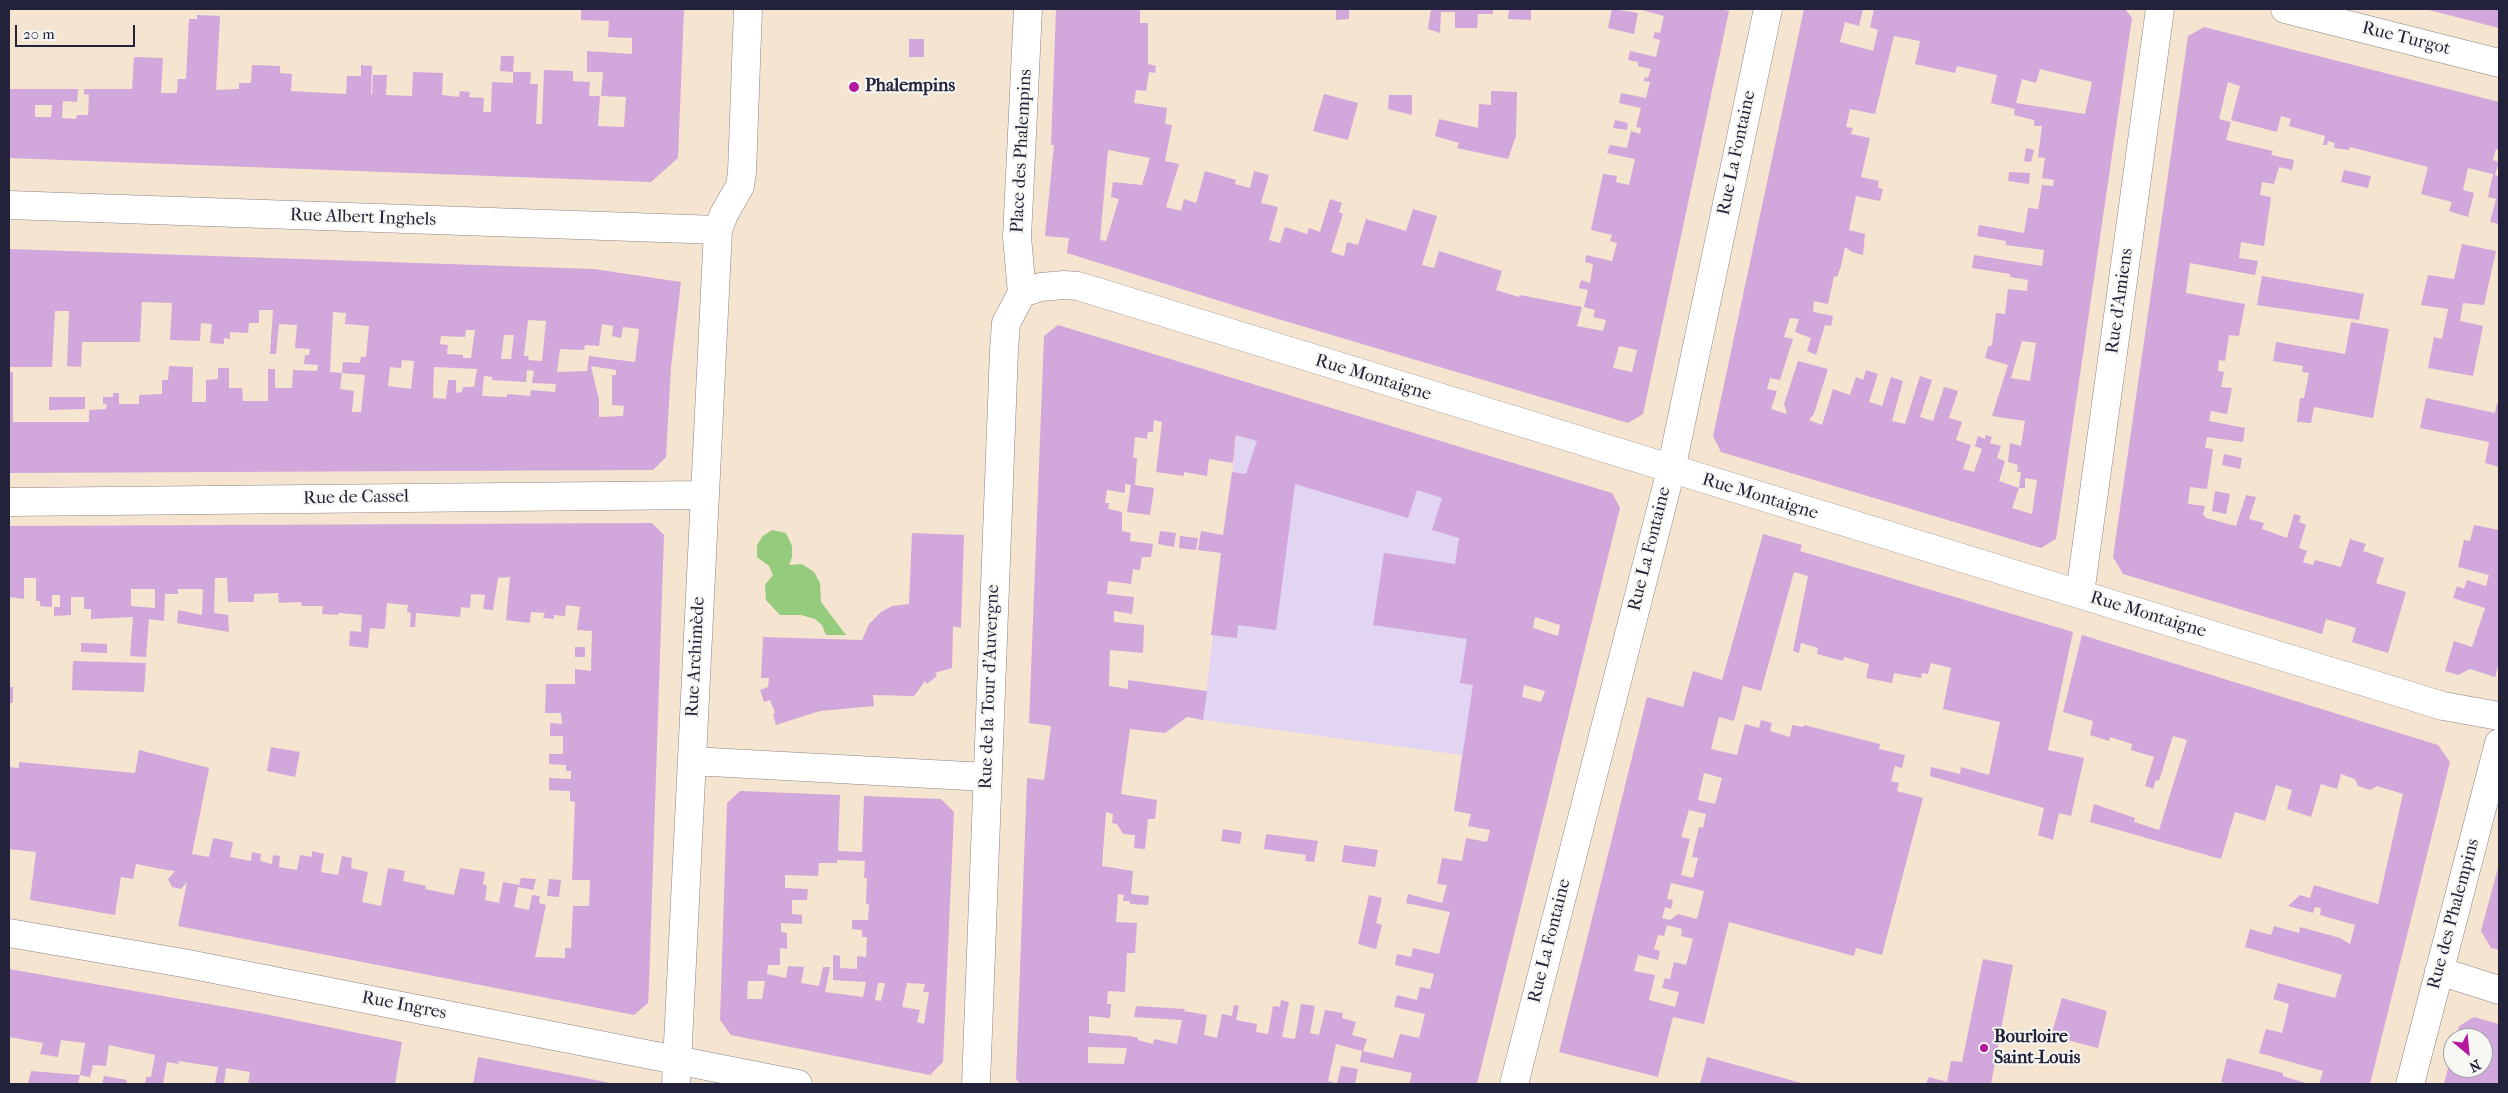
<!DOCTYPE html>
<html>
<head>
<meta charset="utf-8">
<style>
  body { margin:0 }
  #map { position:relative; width:2508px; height:1093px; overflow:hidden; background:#f5e4cf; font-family:"IM FELL French Canon",serif }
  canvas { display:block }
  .frame { position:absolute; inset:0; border:10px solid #22223b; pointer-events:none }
  .north { position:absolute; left:2443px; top:1028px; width:50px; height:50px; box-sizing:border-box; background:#f6f6f2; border:1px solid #a1a1a9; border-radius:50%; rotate:152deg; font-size:14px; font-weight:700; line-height:20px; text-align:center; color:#22223b }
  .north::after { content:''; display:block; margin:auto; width:18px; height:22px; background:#b5179e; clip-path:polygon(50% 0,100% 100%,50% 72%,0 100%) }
  .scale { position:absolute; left:15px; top:25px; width:120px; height:22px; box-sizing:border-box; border:2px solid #22223b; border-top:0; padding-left:6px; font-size:15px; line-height:18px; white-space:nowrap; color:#22223b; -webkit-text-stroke:4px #f6f6f2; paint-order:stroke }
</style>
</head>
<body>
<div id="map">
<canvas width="2508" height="1093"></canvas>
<div class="frame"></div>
<div class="north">N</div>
<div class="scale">20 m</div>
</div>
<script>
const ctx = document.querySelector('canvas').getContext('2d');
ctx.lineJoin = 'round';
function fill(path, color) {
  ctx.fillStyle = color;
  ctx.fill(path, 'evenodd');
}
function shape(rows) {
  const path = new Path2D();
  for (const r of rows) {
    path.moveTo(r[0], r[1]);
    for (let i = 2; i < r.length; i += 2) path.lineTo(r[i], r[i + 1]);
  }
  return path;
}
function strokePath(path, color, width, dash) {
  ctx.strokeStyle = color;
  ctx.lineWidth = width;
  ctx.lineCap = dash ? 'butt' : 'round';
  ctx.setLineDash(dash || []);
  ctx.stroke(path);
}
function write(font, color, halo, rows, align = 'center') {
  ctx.font = font + ' "IM FELL French Canon",serif';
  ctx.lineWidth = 4;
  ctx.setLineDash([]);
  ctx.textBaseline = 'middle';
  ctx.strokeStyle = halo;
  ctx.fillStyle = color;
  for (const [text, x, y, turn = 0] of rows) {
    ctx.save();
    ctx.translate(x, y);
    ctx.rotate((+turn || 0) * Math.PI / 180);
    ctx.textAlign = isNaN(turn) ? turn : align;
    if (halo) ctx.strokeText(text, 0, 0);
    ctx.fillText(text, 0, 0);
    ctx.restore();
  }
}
const built = shape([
  [1243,382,1556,476,1504,820,1454,811,1462,755,1203,720]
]);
const green = shape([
  [772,530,786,533,792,546,792,557,789,565,802,564,814,572,820,583,821,602,846,635,826,635,822,625,815,619,801,615,780,615,766,600,765,585,773,575,769,566,757,557,757,545,763,536]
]);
const building = shape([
  [581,9,684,9,678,158,651,182,9,158,9,89,78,89,77,102,63,101,62,118,76,119,77,115,88,115,89,95,84,94,84,89,132,89,134,57,163,58,161,93,177,93,178,79,186,79,189,19,197,19,197,15,220,16,216,90,239,89,239,83,251,83,252,65,280,66,280,73,292,74,291,91,346,94,347,76,361,76,361,65,372,66,371,94,372,95,373,75,387,75,386,95,412,96,413,72,443,73,442,95,459,97,460,91,470,92,469,97,484,98,483,112,491,112,492,82,513,83,513,72,500,71,501,56,514,56,513,72,531,72,530,84,538,84,536,124,542,124,544,70,573,71,573,81,590,82,589,96,600,96,598,126,624,127,626,97,601,96,603,72,587,72,587,51,632,54,632,38,608,37,609,21,581,20],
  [35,105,52,105,51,117,35,117],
  [1056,9,1140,9,1140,23,1148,23,1148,64,1156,66,1155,73,1149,72,1146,91,1136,90,1134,103,1167,108,1165,124,1172,125,1165,161,1179,164,1166,207,1181,211,1184,199,1196,203,1205,171,1236,180,1235,184,1250,188,1254,171,1269,175,1261,203,1278,207,1269,240,1280,243,1285,227,1307,234,1309,228,1320,232,1330,199,1342,203,1339,212,1343,214,1331,252,1344,256,1347,242,1358,245,1366,219,1406,231,1413,209,1437,216,1422,265,1434,268,1439,251,1502,271,1496,290,1519,297,1520,295,1582,307,1577,326,1603,331,1606,320,1593,317,1595,310,1584,307,1588,290,1579,288,1581,280,1590,283,1593,264,1585,262,1586,255,1612,261,1617,243,1610,241,1612,235,1591,230,1603,174,1617,176,1616,182,1629,185,1635,159,1607,153,1610,145,1627,148,1631,131,1640,134,1641,128,1636,127,1641,108,1619,103,1621,93,1646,98,1650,82,1644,81,1645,77,1648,78,1651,69,1638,66,1638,62,1628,60,1630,51,1656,57,1660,40,1653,38,1655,32,1660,33,1664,16,1638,9,1717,9,1729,11,1643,414,1628,423,1258,313,1067,253,1069,238,1045,236,1054,145,1051,145],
  [1108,150,1150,158,1142,185,1113,182,1111,197,1119,199,1106,241,1100,240],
  [1619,346,1637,350,1632,372,1613,368],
  [1336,9,1349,9,1349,19,1336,20],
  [1431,9,1493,9,1493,14,1478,14,1477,28,1455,28,1455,12,1441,12,1440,33,1428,29],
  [1509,9,1531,9,1531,20,1508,19],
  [1612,9,1638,13,1634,34,1608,28],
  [1804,9,1863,9,1859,26,1845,22,1840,42,1873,51,1878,30,1870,27,1874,9,2125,9,2132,18,2056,539,2041,548,1721,452,1713,436],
  [1894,36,1920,41,1915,64,1955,73,1957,66,1997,75,1991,103,2015,109,2014,115,2034,120,2034,126,2042,126,2038,157,2045,158,2042,178,2054,180,2053,186,2042,185,2038,209,2028,208,2024,233,1979,225,1977,236,2006,241,2006,245,2044,250,2042,266,1974,255,1972,268,2010,274,2010,277,2028,280,2027,291,2008,289,2005,314,1996,313,1992,345,1988,347,1985,358,2008,365,1992,416,2025,421,2021,446,2010,443,2008,462,2018,465,2017,472,2021,472,2019,488,2025,488,2025,478,2037,480,2032,514,2012,508,2019,488,1999,481,2005,461,1997,458,2001,446,1990,443,1992,437,1986,435,1985,439,1978,436,1975,446,1982,449,1974,472,1963,469,1971,445,1956,440,1962,422,1949,418,1958,391,1944,387,1933,421,1920,417,1932,380,1920,376,1905,424,1892,421,1903,381,1891,377,1882,406,1869,402,1878,374,1866,370,1863,380,1856,377,1850,395,1833,389,1822,425,1809,420,1814,414,1828,369,1798,361,1784,404,1787,414,1771,409,1777,391,1767,389,1770,378,1780,380,1793,339,1784,337,1790,318,1799,319,1795,332,1811,338,1807,351,1816,355,1825,325,1831,326,1833,316,1813,312,1814,301,1828,304,1834,276,1837,277,1841,266,1845,247,1852,252,1863,255,1865,234,1849,230,1856,196,1880,201,1883,189,1878,188,1879,181,1861,177,1870,138,1851,134,1853,128,1846,127,1850,109,1875,114],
  [2040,69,2092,82,2085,114,2016,103,2022,79,2036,83],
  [2022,341,2036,343,2030,381,2011,378],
  [2426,9,2499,9,2499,28,2425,9],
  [2204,27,2499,102,2499,150,2496,149,2493,160,2499,162,2495,175,2499,176,2499,224,2490,222,2496,199,2488,197,2493,174,2468,168,2463,190,2474,193,2468,217,2449,211,2452,202,2421,194,2428,167,2350,147,2349,150,2334,148,2335,143,2328,141,2327,145,2323,145,2325,136,2289,126,2291,119,2281,116,2277,132,2231,120,2240,86,2228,82,2219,119,2231,122,2226,140,2273,151,2271,155,2294,160,2292,170,2279,167,2274,184,2262,182,2260,195,2271,197,2264,246,2241,242,2239,258,2258,261,2255,275,2190,263,2186,293,2245,304,2239,336,2229,335,2225,361,2219,360,2218,371,2224,372,2221,387,2232,388,2227,414,2211,411,2209,421,2245,428,2243,442,2207,437,2205,448,2213,449,2207,489,2190,487,2188,504,2205,506,2203,514,2206,518,2236,526,2246,495,2256,497,2249,519,2264,523,2262,529,2287,538,2294,514,2301,516,2299,522,2306,525,2299,548,2307,551,2303,562,2313,565,2315,560,2341,567,2350,539,2366,544,2363,551,2384,558,2376,583,2406,592,2388,653,2352,642,2356,628,2326,619,2322,634,2123,574,2113,557,2188,36],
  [909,39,924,39,924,57,909,57],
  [1491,91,1517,92,1516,136,1508,159,1457,148,1459,143,1435,136,1439,119,1478,128,1479,104,1491,105],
  [1324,94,1358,103,1348,140,1313,131],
  [1389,95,1412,95,1412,115,1388,109],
  [1615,120,1628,123,1627,130,1613,128],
  [2026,148,2034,150,2031,162,2024,161],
  [2344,170,2371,176,2368,188,2341,182],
  [2009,172,2030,173,2029,184,2008,181],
  [2462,244,2496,251,2484,305,2463,303,2460,321,2483,326,2473,376,2428,368,2434,337,2442,339,2448,309,2421,305,2428,275,2454,279],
  [9,249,594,269,681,282,671,367,666,457,653,470,9,473,9,372,13,372,13,422,89,422,89,410,106,409,107,404,103,404,103,397,113,397,113,393,119,393,119,404,139,404,139,395,162,394,162,380,168,380,169,366,193,367,192,402,206,402,206,380,218,379,218,368,229,368,229,388,242,388,243,401,268,401,268,369,275,369,275,388,292,388,293,370,317,371,318,365,304,364,305,355,309,355,310,349,295,348,297,325,279,324,276,354,270,354,273,310,259,310,259,323,249,323,248,333,230,332,230,339,224,338,224,344,210,343,212,324,201,323,200,341,170,340,172,303,142,302,140,342,82,342,81,367,67,366,69,311,55,311,52,367,9,367],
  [333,312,346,313,345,324,369,326,366,357,361,357,360,363,343,362,342,373,330,372],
  [528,320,546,321,542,361,528,360,529,356,524,356],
  [602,324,613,326,612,336,621,338,623,327,639,329,635,362,589,356,587,371,557,372,560,349,584,350,585,345,599,346],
  [466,330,475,330,471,358,463,358,463,355,447,354,448,345,440,344,441,336,465,337],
  [504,335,514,335,511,359,501,359],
  [402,360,414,361,411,389,388,386,390,367,401,368],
  [591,366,616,370,616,375,612,375,612,405,624,406,623,416,599,417,599,400],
  [434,367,477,369,474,387,463,387,462,392,456,393,456,380,448,380,446,399,433,398],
  [527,370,534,371,532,383,556,384,555,392,531,390,530,396,507,394,507,397,482,396,484,376,492,377,492,380,526,382],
  [342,373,365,375,361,412,352,412,354,391,340,389],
  [2262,276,2364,294,2359,320,2257,305],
  [2351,322,2389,329,2373,418,2314,407,2311,423,2297,422,2300,398,2304,398,2309,373,2302,372,2303,366,2273,361,2276,342,2345,354],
  [1058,325,1612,493,1620,508,1477,1084,1409,1084,1412,1073,1360,1062,1362,1051,1336,1044,1328,1081,1337,1083,1341,1066,1358,1069,1355,1084,1020,1084,1016,1079,1027,778,1044,780,1051,726,1029,723,1044,336],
  [1154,420,1162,422,1156,472,1184,476,1184,472,1207,476,1209,459,1233,463,1236,435,1257,441,1246,474,1232,472,1223,535,1201,531,1198,550,1221,553,1211,635,1237,638,1238,625,1276,630,1295,484,1408,518,1417,490,1442,498,1432,530,1459,538,1455,564,1384,553,1373,625,1467,639,1460,683,1473,685,1454,811,1471,814,1468,826,1490,830,1487,842,1466,838,1462,861,1442,858,1437,884,1447,885,1442,903,1408,894,1406,903,1450,912,1439,954,1413,948,1411,957,1397,954,1395,965,1434,974,1430,989,1420,987,1417,1000,1397,995,1394,1007,1425,1014,1419,1038,1400,1034,1393,1058,1363,1051,1367,1039,1352,1035,1356,1022,1342,1018,1343,1013,1325,1010,1319,1035,1310,1033,1315,1006,1301,1004,1295,1039,1282,1037,1289,1002,1281,1000,1280,1007,1273,1006,1268,1034,1256,1032,1257,1024,1236,1020,1239,1006,1234,1005,1232,1016,1222,1014,1217,1038,1204,1035,1207,1015,1184,1011,1185,1009,1136,1006,1134,1017,1182,1020,1177,1044,1154,1039,1153,1044,1138,1040,1138,1038,1130,1036,1089,1033,1089,1016,1110,1018,1111,1004,1107,1004,1108,991,1125,992,1127,953,1135,953,1137,923,1116,922,1118,894,1124,895,1123,901,1130,901,1130,904,1148,905,1149,896,1131,894,1133,871,1102,866,1106,812,1113,814,1112,823,1117,824,1123,834,1135,835,1134,848,1145,849,1148,819,1155,819,1157,800,1121,794,1130,729,1165,733,1187,717,1203,720,1207,691,1128,680,1128,689,1109,686,1110,650,1143,653,1144,625,1114,622,1114,611,1132,614,1134,597,1107,594,1108,581,1131,584,1133,569,1140,570,1142,557,1151,557,1153,544,1130,541,1131,533,1122,531,1122,512,1108,509,1109,503,1105,503,1107,490,1125,493,1125,484,1131,485,1127,512,1150,515,1154,488,1135,485,1137,458,1133,458,1135,437,1147,439,1148,432,1153,432],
  [1535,617,1560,625,1558,636,1533,628],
  [1524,685,1545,691,1541,702,1522,697],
  [1088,1047,1127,1048,1124,1064,1088,1063],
  [49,397,85,397,85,409,49,410],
  [2426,398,2495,413,2497,403,2499,404,2499,467,2485,463,2489,442,2420,428],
  [2224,454,2242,458,2240,469,2222,465],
  [2215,491,2230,494,2226,514,2212,511],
  [652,523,664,535,649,985,648,1003,634,1015,178,926,187,882,181,889,172,887,168,879,175,871,167,870,136,864,133,879,121,877,115,915,30,900,36,852,9,849,9,767,19,768,19,762,135,773,139,750,209,768,192,854,209,857,213,838,233,842,230,857,251,861,252,852,261,854,260,861,272,864,273,855,280,856,279,867,297,870,300,855,312,857,312,851,324,854,321,872,338,875,342,856,352,858,351,868,368,872,362,902,381,906,388,868,405,871,403,881,426,886,425,889,454,895,460,868,485,872,483,884,487,886,485,900,499,903,503,882,519,885,521,878,536,879,533,890,518,887,514,907,529,910,532,895,540,896,539,903,546,905,535,957,565,958,565,948,571,948,573,906,589,906,590,880,572,880,575,802,570,801,570,791,549,790,549,778,571,779,571,771,566,771,566,765,549,764,549,754,563,754,563,736,550,736,550,723,562,724,561,713,545,713,546,684,575,684,575,669,591,671,592,631,577,630,580,607,566,605,565,616,554,615,554,619,543,618,545,613,531,612,530,623,506,620,510,577,498,578,493,610,483,609,485,595,471,594,470,608,461,607,460,617,416,613,415,627,410,627,411,613,407,612,408,605,387,603,385,629,370,628,368,648,349,646,350,631,361,632,362,615,338,613,338,615,322,614,323,606,302,606,301,602,279,603,278,593,254,594,254,602,228,602,227,578,215,578,214,613,228,615,229,632,177,623,178,610,202,615,203,589,178,589,178,594,165,594,164,621,149,619,146,657,130,656,133,617,91,619,91,609,84,609,84,597,71,597,71,615,54,616,54,607,60,607,60,595,52,595,52,607,40,606,40,601,36,601,36,578,24,578,24,599,9,597,9,526],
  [131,589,155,589,155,608,131,606],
  [2474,525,2499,530,2499,663,2495,677,2470,669,2458,675,2445,671,2454,641,2472,647,2485,608,2453,598,2457,586,2464,589,2467,580,2486,586,2489,575,2458,567,2464,540,2470,541],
  [1160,531,1176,533,1174,547,1158,544],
  [912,533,964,535,961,628,953,626,952,668,935,673,937,676,927,684,925,681,914,696,873,695,874,706,820,711,776,725,773,714,775,713,770,700,764,702,760,690,768,687,769,678,761,678,763,637,862,640,869,624,881,612,892,606,909,604],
  [1763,534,1802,545,1800,551,2073,632,2048,750,2084,758,2071,816,2059,813,2053,840,2038,835,2044,808,1930,776,1931,767,1960,774,1961,767,1989,775,2000,722,1943,709,1951,668,1931,663,1928,674,1922,673,1921,678,1894,673,1892,683,1866,678,1869,664,1844,657,1843,661,1817,654,1818,648,1801,643,1799,653,1793,651,1808,576,1794,572,1761,691,1743,686,1734,721,1719,717,1711,749,1737,755,1745,724,1759,728,1761,720,1772,723,1770,731,1790,737,1792,725,1803,727,1804,725,1880,744,1879,749,1905,755,1902,768,1895,766,1891,781,1899,783,1897,791,1923,798,1882,955,1856,948,1854,956,1729,922,1704,1024,1673,1017,1658,1077,1559,1052,1647,697,1683,707,1693,671,1722,680],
  [1704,773,1722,778,1715,804,1698,800],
  [1689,810,1706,814,1703,828,1699,827,1693,852,1692,857,1698,858,1693,878,1681,875,1690,839,1681,837],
  [1671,883,1704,891,1697,919,1678,914,1670,920,1662,918,1665,907,1671,909,1673,900,1667,899],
  [1667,925,1682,929,1681,936,1693,939,1686,965,1674,962,1670,979,1665,978,1662,988,1679,992,1675,1007,1649,1000,1655,975,1634,971,1638,955,1658,960,1660,951,1654,949,1658,935,1664,936],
  [1180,536,1198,538,1196,550,1179,548],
  [2082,635,2438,745,2450,762,2370,1084,2319,1084,2323,1071,2259,1053,2266,1029,2282,1033,2289,1004,2273,999,2278,983,2335,998,2342,975,2245,947,2250,929,2271,935,2274,926,2299,933,2300,927,2340,938,2350,944,2355,925,2320,915,2321,908,2315,907,2313,913,2288,906,2300,895,2310,898,2314,885,2378,904,2403,794,2377,786,2370,790,2358,786,2355,779,2341,774,2337,789,2321,784,2311,817,2287,809,2292,790,2276,785,2265,821,2235,812,2221,859,2090,822,2094,804,2135,818,2134,822,2159,830,2187,740,2173,736,2159,781,2156,780,2153,789,2145,786,2154,757,2131,750,2132,744,2110,737,2109,741,2090,735,2093,721,2063,712],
  [81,643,107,644,107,653,81,652],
  [575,647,585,647,585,657,575,657],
  [73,661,146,663,144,692,72,690],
  [9,687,13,687,13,703,9,703],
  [271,747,300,752,295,777,267,771],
  [740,791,840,795,838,851,862,852,864,796,941,799,954,812,943,1062,930,1075,731,1035,720,1020,727,803],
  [837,860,865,861,864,878,867,878,866,904,869,904,868,920,852,920,852,929,862,930,862,937,867,937,866,957,857,956,857,969,840,968,840,956,833,955,833,980,866,982,863,997,825,992,830,967,823,967,819,986,801,983,804,967,788,966,786,978,767,974,768,965,780,965,780,948,787,949,787,933,781,932,781,923,802,924,802,915,792,914,792,900,807,900,808,889,785,888,785,875,818,876,819,863,837,863],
  [748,981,765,981,762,999,747,999],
  [878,983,885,983,881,1001,875,1000],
  [907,983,925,984,923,992,929,992,924,1024,917,1022,920,1010,902,1007],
  [1223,829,1242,832,1240,844,1221,841],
  [1266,834,1318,841,1314,862,1305,861,1306,855,1264,849],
  [1344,845,1378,850,1375,867,1342,862],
  [2499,864,2499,950,2491,948,2481,931],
  [549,879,561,880,559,897,547,896],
  [1369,895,1382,898,1376,923,1382,925,1376,949,1358,944],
  [1983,959,2013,965,1991,1084,1926,1084,1929,1077,1947,1082,1951,1061,1962,1062],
  [9,969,260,1013,402,1042,395,1084,248,1084,250,1072,226,1068,224,1084,215,1084,218,1067,178,1061,179,1064,167,1062,163,1084,145,1084,146,1077,151,1077,155,1055,109,1045,106,1066,93,1065,90,1077,80,1075,85,1043,61,1040,58,1057,40,1054,43,1043,9,1037],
  [2062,998,2107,1011,2098,1048,2051,1036],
  [2474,1017,2499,1024,2499,1084,2444,1084,2452,1052,2453,1068,2483,1068,2483,1038,2456,1038,2459,1026],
  [478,1057,611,1083,611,1084,473,1084],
  [1707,1057,1805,1084,1700,1084],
  [2227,1058,2283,1073,2283,1076,2309,1084,2230,1084,2221,1082],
  [31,1071,80,1075,78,1084,28,1084],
  [104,1076,127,1080,126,1084,102,1084]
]);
const street = shape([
  [2285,9,2499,63],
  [9,205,718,230],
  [1022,293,1041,287,1064,285,1078,286,2443,706,2499,716],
  [1022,293,1017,237,1028,9],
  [9,502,704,495],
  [2080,594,2160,9],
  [692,761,986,777],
  [9,933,183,963,798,1084],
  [2439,971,2499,990],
  [676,1084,718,230,724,214,740,186,742,172,748,9],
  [976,1084,1004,350,1006,323,1022,293],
  [1514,1084,1671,470,1768,9],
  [2410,1084,2499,743]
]);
const markers = [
  [854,87,6,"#b5179e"],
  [1984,1048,5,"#b5179e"]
];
const streetNames = [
  ["Rue Turgot",2406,39,14],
  ["Place des Phalempins",1022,151,-87],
  ["Rue La Fontaine",1737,153,-78],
  ["Rue Albert Inghels",363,218,2],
  ["Rue d'Amiens",2120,301,-82],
  ["Rue Montaigne",1373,378,17],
  ["Rue Montaigne",1760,497,17],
  ["Rue de Cassel",356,498,-1],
  ["Rue La Fontaine",1650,549,-76],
  ["Rue Montaigne",2148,615,17],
  ["Rue Archimède",696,657,-87],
  ["Rue de la Tour d'Auvergne",990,687,-88],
  ["Rue des Phalempins",2454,914,-75],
  ["Rue La Fontaine",1550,941,-76],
  ["Rue Ingres",404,1006,11]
];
const poiNames = [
  ["Phalempins",865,87],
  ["Bourloire",1994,1038],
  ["Saint-Louis",1994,1059]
];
fill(built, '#e2d4f3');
fill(green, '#94cb7d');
fill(building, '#d2a7db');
strokePath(street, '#8c8385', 29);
strokePath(street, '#fff', 28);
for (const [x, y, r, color] of markers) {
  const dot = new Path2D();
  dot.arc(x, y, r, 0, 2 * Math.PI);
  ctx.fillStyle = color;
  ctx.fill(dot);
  strokePath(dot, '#f6f6f2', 2);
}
write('18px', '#22223b', '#f6f6f2', streetNames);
write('bold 18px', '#22223b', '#f6f6f2', poiNames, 'left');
</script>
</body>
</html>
